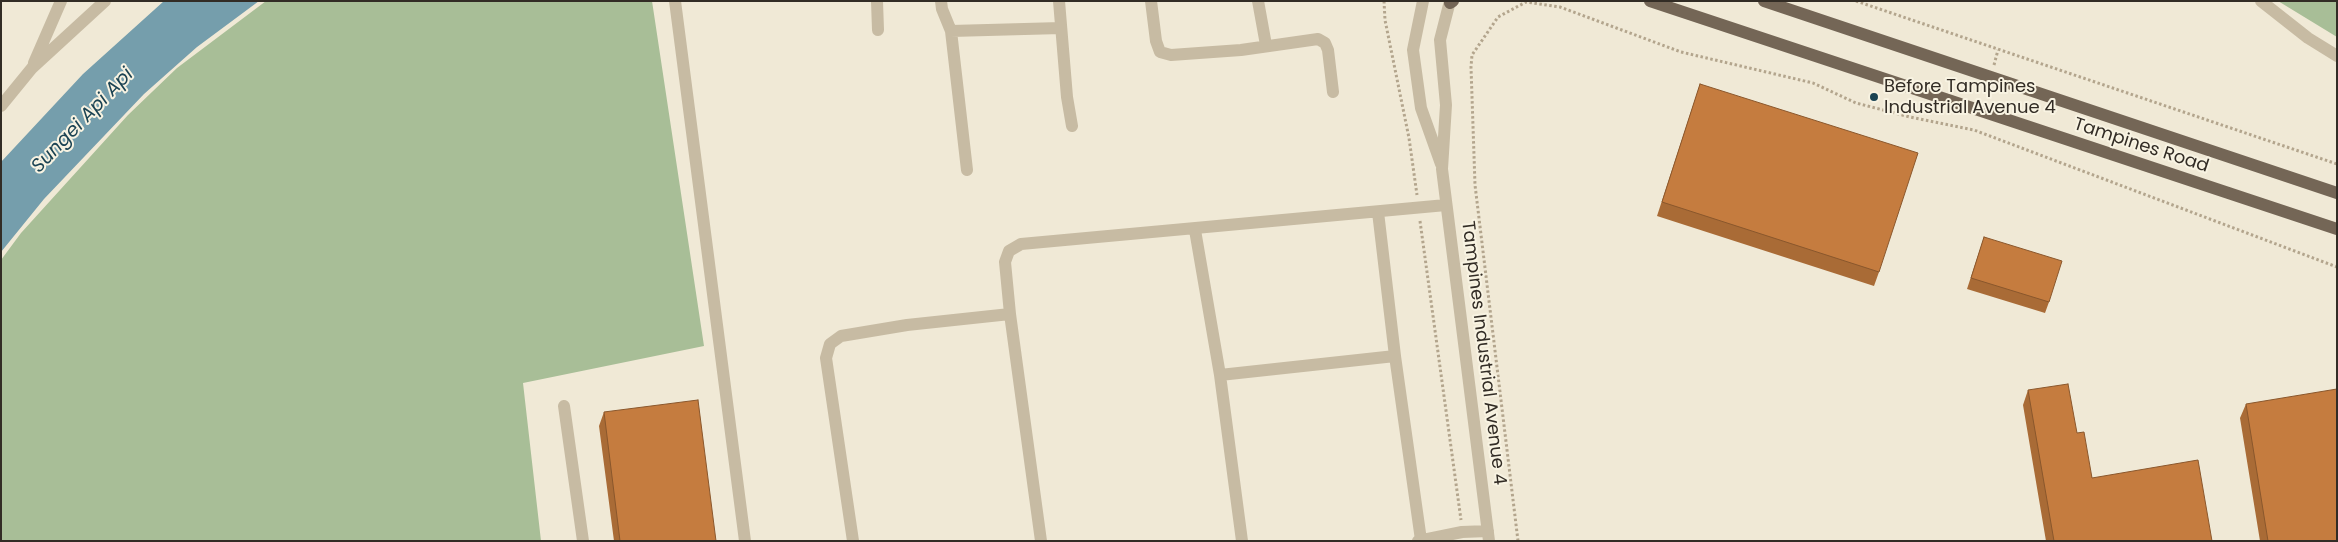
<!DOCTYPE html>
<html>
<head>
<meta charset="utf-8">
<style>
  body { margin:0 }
  #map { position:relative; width:2338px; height:542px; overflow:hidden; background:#f0e9d6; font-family:Poppins,sans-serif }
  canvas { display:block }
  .frame { position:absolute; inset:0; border:2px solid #322c25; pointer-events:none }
</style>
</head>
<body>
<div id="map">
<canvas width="2338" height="542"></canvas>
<div class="frame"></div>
</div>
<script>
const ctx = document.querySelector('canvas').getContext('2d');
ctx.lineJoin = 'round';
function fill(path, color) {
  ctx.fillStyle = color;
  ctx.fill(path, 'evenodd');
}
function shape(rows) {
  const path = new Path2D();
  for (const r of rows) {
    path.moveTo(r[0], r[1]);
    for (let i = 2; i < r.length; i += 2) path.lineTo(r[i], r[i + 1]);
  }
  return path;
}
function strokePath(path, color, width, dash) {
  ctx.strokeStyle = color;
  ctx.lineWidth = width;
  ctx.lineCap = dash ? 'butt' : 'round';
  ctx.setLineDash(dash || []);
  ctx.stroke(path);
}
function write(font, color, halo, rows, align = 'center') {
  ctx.font = font + ' Poppins,sans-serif';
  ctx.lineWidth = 4;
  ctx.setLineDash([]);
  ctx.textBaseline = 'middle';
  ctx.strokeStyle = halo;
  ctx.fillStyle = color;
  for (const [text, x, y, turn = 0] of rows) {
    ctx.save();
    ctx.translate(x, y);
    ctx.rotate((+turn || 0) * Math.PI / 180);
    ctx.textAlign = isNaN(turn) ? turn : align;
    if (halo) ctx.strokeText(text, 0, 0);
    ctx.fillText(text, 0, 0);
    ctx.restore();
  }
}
const green = shape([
  [266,1,652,1,704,346,523,383,541,541,1,541,1,260,21,233,128,115,177,68],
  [2278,1,2337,1,2337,37]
]);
const water = shape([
  [164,1,259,1,197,47,144,94,44,199,1,252,1,162,83,74]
]);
const path = shape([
  [1384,1,1385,20,1409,138,1417,195],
  [1856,1,2337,164],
  [1994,65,1998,50],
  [1420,221,1461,520],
  [1518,541,1475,185,1471,67,1472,55,1498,17,1526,2,1560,7,1681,52,1813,83,1856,103,1910,117,1974,130,2337,267]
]);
const minor = shape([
  [675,1,745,541],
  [877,1,878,30],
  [941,1,942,9,951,31,1061,28],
  [1059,1,1067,97,1072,126],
  [1151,1,1156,41,1160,52,1171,55,1241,50,1318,39,1325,43,1328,50,1333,92],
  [1258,1,1266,45],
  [1423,1,1413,50,1421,108,1441,164],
  [1450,1,1440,40,1446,105,1442,169,1489,541],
  [2261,1,2308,38,2337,56],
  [951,31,967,170],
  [34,63,61,1],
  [1,106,32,68,105,1],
  [1378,212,1395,356,1421,540],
  [1195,230,1220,375,1242,541],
  [1220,375,1395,356],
  [564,406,583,541],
  [853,541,826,358,830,344,841,336,907,325,1010,314],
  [1041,541,1010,314,1005,262,1009,251,1021,244,1446,205],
  [1418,541,1462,532,1488,531]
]);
const major = shape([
  [1650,1,2337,229],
  [1764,1,2337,193],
  [1450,3,1453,1]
]);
const wall = shape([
  [1700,84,1879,272,1874,286,1657,216],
  [1984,237,2049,302,2045,313,1967,289],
  [2028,390,2077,433,2092,478,2212,541,2046,541,2023,405],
  [2246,404,2337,541,2260,541,2240,418],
  [604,412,716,541,614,541,599,426]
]);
const building = shape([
  [1700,84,1918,153,1879,272,1662,202,1700,84],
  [1984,237,2062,261,2049,302,1971,278,1984,237],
  [2068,384,2077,433,2084,432,2092,478,2198,460,2212,541,2054,541,2028,390,2068,384],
  [2337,389,2337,541,2268,541,2246,404,2337,389],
  [698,400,716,541,620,541,604,412,698,400]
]);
const markers = [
  [1874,97,5,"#1b4353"]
];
const poiNames = [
  ["Before Tampines",1884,87],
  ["Industrial Avenue 4",1884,108]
];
const streetNames = [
  ["Tampines Road",2141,146,18],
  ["Tampines Industrial Avenue 4",1483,353,83]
];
const waterNames = [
  ["Sungei Api Api",83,121,-46]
];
fill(green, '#a8be97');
fill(water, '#759eac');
strokePath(path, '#b3a58d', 3, [2.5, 2.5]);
strokePath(minor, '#c7bba3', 12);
strokePath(major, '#746656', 12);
fill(wall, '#a96b36');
fill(building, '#c57c3f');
strokePath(building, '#8a572c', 1);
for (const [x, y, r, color] of markers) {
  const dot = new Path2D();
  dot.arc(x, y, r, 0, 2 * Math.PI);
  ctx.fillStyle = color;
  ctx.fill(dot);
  strokePath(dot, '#f8f3e2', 2);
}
write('18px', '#322c25', '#f8f3e2', poiNames, 'left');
write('18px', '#322c25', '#f8f3e2', streetNames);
write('italic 19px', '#1b4353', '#f8f3e2', waterNames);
</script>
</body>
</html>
